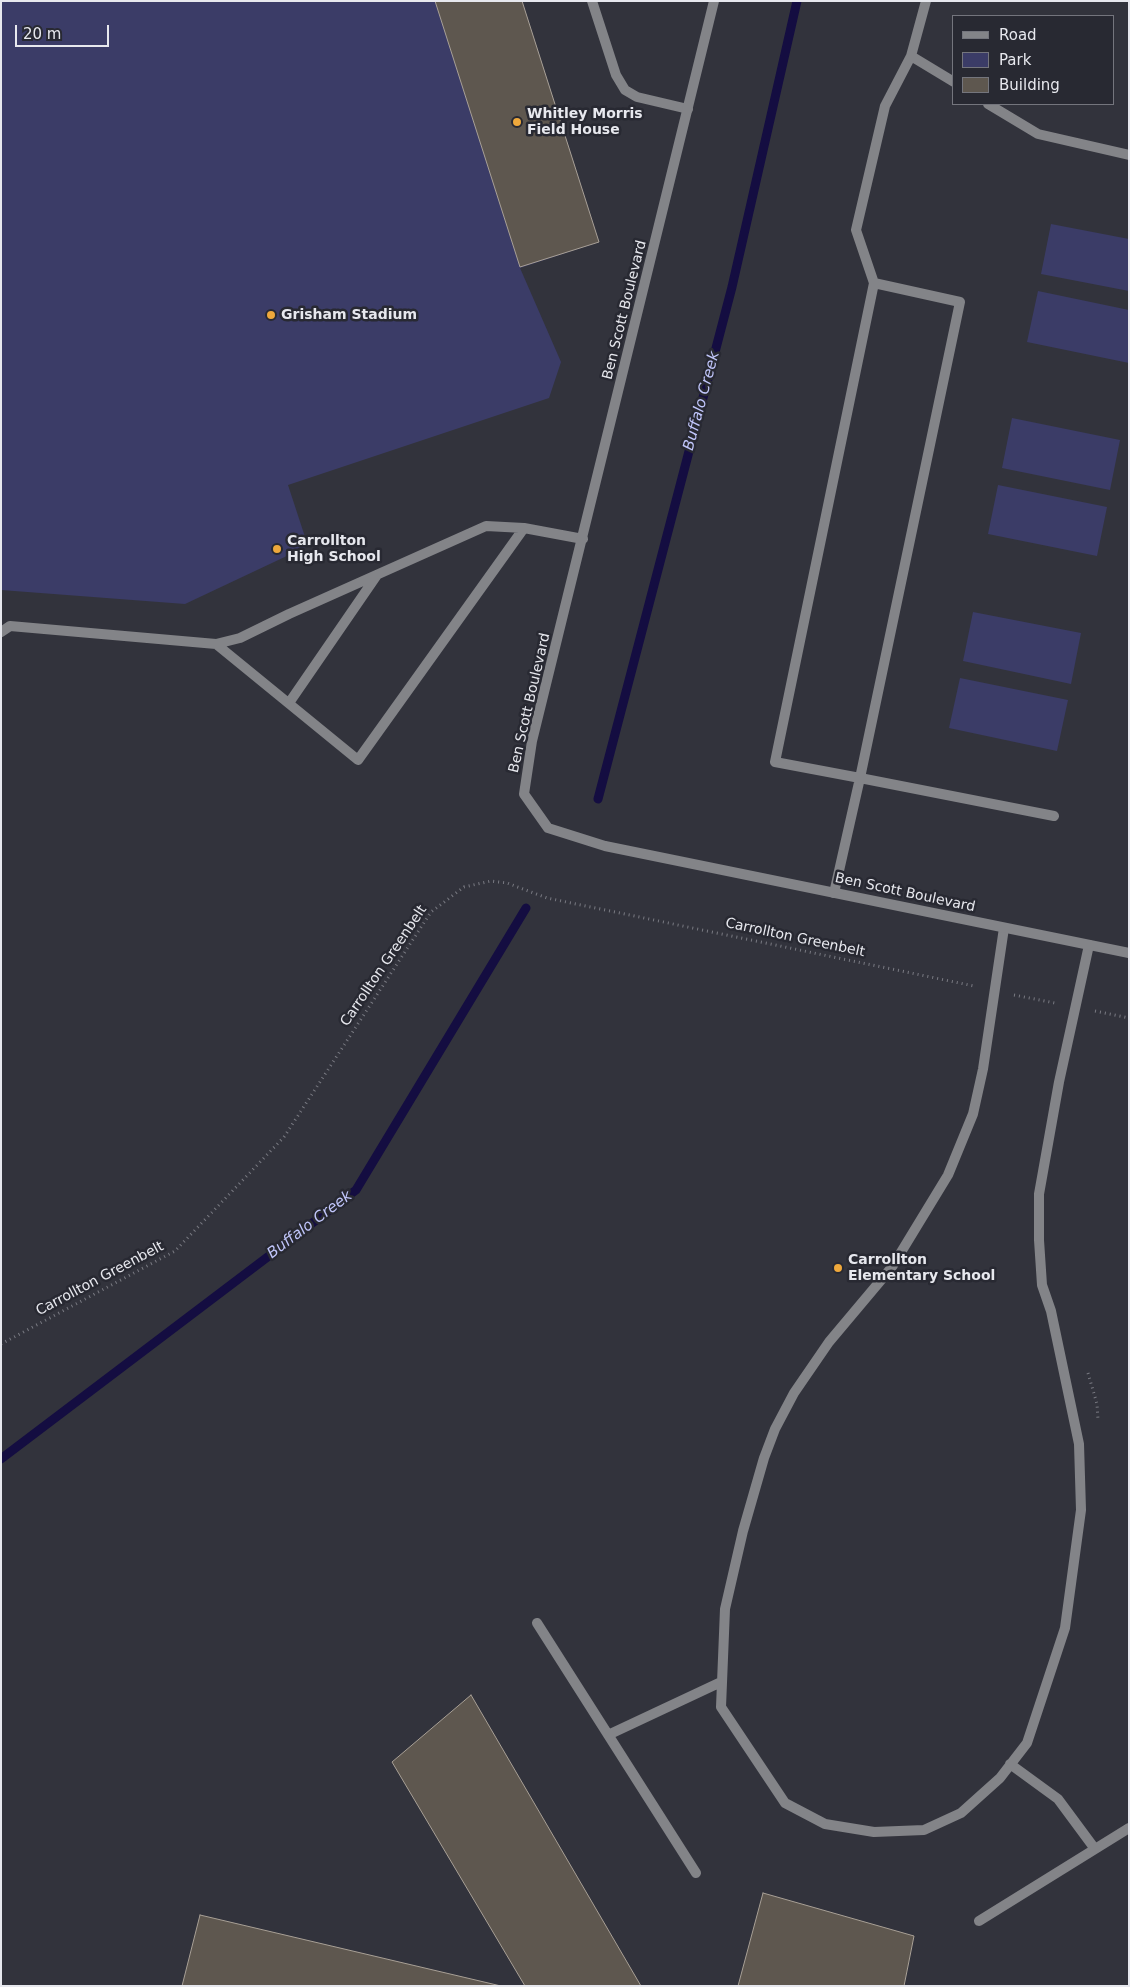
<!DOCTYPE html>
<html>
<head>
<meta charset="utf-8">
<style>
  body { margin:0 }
  #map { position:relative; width:1130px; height:1987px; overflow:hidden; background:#32333c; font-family:"DejaVu Sans",sans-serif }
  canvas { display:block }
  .frame { position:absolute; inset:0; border:2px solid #e7e8ee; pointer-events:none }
  .legend { position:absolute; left:952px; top:15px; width:162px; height:90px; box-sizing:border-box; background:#282932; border:1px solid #74757d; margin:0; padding:6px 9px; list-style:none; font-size:15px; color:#e7e8ee }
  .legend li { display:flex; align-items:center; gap:10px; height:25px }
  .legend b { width:25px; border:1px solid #74757d }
  .scale { position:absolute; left:15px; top:25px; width:94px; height:22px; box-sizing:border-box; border:2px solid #e7e8ee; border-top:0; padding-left:6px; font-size:15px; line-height:18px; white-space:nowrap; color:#e7e8ee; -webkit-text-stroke:4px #282932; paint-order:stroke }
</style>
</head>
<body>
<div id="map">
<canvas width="1130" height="1987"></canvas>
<div class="frame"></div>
<ul class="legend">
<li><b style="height:6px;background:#838488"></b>Road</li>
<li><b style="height:14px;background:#3b3c67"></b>Park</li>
<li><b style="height:14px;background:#5e574f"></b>Building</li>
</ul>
<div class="scale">20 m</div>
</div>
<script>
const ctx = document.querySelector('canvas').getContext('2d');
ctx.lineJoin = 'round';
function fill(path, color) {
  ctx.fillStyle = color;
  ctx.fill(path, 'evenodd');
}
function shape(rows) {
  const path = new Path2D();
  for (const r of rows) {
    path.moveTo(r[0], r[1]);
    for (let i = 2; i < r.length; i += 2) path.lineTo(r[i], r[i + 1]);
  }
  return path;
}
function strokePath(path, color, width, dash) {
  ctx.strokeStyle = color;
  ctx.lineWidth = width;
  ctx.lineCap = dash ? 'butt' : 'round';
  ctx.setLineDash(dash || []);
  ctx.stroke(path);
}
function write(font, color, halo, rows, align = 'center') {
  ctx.font = font + ' "DejaVu Sans",sans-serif';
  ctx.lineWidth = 5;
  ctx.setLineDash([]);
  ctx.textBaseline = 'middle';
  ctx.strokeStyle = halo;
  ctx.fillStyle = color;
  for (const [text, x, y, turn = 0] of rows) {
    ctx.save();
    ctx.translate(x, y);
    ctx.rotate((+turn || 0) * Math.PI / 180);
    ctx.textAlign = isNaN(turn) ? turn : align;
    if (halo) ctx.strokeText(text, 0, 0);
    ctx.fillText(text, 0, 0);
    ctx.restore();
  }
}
const green = shape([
  [1,1,522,1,599,242,520,268,561,362,549,398,288,485,308,546,185,604,1,590],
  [1051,224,1129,239,1129,291,1041,274],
  [1038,291,1129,310,1129,363,1027,342],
  [1012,418,1120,440,1110,490,1002,468],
  [998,485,1107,507,1097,556,988,534],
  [973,612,1081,633,1071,684,963,661],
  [960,678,1068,700,1057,751,949,728]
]);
const stream = shape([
  [598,799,732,287,797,1],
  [1,1459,356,1190,526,908]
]);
const building = shape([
  [435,1,522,1,599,242,520,267,435,1],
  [471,1695,641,1986,525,1986,392,1762,471,1695],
  [763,1893,914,1936,904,1986,738,1986,763,1893],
  [200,1915,501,1986,182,1986,200,1915]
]);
const path = shape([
  [1014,995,1055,1003],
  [1095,1011,1129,1018],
  [1,1344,175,1251,284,1137,431,912,464,887,491,881,507,883,547,898,974,986],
  [1088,1373,1097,1404,1098,1420]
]);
const lane = shape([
  [592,1,616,75,625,90,637,97,688,109],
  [911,56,954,82],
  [988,104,1038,134,1129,155],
  [874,283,856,230,885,106,911,56,926,1],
  [1,632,10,626,216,644,358,760,524,528,583,539],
  [216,644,240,638,289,614,486,526,524,528],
  [289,703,377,575],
  [834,893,860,778,960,302,874,283,775,762,860,778,1054,816],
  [1004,928,983,1069,973,1114,948,1175,892,1267,829,1342,794,1393,775,1429,764,1458,743,1531,725,1609,721,1707,785,1803,825,1824,874,1832,924,1830,961,1813,1000,1778,1027,1743,1065,1628,1081,1510,1079,1444,1051,1311,1042,1285,1039,1240,1039,1194,1059,1082,1089,945],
  [537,1623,696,1873],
  [608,1735,721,1682],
  [1010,1764,1058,1799,1095,1849],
  [979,1921,1129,1828]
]);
const street = shape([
  [714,1,532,741,524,794,548,828,605,846,1129,953]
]);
const markers = [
  [517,122,5,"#eea83c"],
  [271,315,5,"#eea83c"],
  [277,549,5,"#eea83c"],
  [838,1268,5,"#eea83c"]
];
const poiNames = [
  ["Whitley Morris",527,114],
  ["Field House",527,130],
  ["Grisham Stadium",281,315],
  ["Carrollton",287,541],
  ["High School",287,557],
  ["Carrollton",848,1260],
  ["Elementary School",848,1276]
];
const streetNames = [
  ["Ben Scott Boulevard",625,310,-76],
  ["Ben Scott Boulevard",530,703,-77],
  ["Ben Scott Boulevard",905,893,12],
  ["Carrollton Greenbelt",795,938,12],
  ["Carrollton Greenbelt",384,966,-56],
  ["Carrollton Greenbelt",100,1279,-28]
];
const waterNames = [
  ["Buffalo Creek",702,401,-75],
  ["Buffalo Creek",310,1225,-37]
];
fill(green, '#3b3c67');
strokePath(stream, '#140d41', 9);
fill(building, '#5e574f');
strokePath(building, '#a8a096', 1);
strokePath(path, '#7a7b83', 3, [1, 4]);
strokePath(lane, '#838488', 10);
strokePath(street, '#838488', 10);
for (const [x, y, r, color] of markers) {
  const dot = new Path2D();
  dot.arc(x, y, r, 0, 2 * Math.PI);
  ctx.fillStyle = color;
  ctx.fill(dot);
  strokePath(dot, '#282932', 2);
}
write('bold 14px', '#e7e8ee', '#282932', poiNames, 'left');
write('14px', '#e7e8ee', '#282932', streetNames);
write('italic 15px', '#c1c6fb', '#282932', waterNames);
</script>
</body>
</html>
